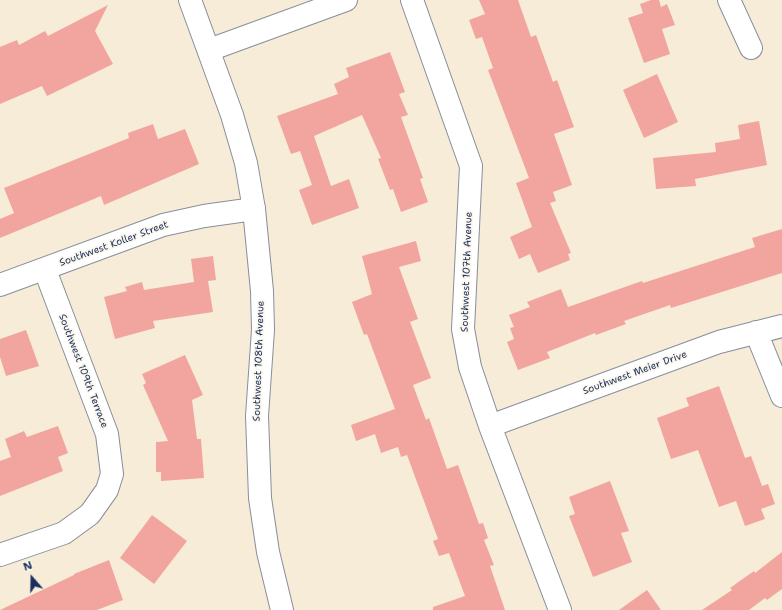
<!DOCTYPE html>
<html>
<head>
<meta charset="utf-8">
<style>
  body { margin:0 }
  #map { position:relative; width:782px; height:610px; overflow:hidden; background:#f6ecd8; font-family:"Shantell Sans",sans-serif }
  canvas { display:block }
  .north { position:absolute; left:12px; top:558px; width:40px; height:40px; -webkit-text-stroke:3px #fbf7ec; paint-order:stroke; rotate:340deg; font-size:11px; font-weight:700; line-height:16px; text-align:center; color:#1b2f5e }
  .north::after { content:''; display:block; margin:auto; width:14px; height:18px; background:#1b2f5e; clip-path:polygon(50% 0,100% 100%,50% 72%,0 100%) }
</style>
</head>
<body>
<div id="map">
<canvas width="782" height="610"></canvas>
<div class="north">N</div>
</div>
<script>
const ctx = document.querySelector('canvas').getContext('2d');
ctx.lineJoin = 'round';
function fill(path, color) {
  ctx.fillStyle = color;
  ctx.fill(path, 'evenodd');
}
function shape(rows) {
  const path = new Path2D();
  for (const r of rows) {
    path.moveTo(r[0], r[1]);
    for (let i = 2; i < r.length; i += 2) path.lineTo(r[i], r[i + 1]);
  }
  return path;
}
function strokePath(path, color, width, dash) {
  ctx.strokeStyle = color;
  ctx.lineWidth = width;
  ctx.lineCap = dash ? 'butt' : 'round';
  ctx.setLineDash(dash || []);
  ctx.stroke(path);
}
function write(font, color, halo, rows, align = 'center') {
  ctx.font = font + ' "Shantell Sans",sans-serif';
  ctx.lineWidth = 3.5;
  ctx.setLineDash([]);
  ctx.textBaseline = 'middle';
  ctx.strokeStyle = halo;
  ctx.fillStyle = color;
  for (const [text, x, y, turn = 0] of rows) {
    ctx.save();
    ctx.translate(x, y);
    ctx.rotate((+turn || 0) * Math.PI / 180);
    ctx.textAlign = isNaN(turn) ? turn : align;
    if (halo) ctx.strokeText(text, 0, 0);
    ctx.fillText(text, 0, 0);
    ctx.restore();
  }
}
const building = shape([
  [479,0,518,0,531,37,536,35,553,82,557,80,574,127,554,134,572,185,553,192,556,201,550,203,571,253,568,254,570,260,538,273,530,254,519,259,510,237,532,227,516,183,529,178,488,70,493,68,482,37,476,39,469,20,485,14],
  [651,0,659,0,661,7,667,4,675,25,662,29,670,54,644,63,628,18,643,13,640,4],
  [108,5,95,31,113,64,47,96,42,86,0,104,0,47,17,40,19,45,45,31,48,36],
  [390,52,405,92,399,94,408,115,401,117,423,178,420,179,428,202,401,212,393,189,390,190,378,159,381,158,362,115,314,136,331,186,349,179,359,208,312,225,299,190,312,185,300,151,291,154,277,116,338,94,334,84,349,77,346,68],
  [657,74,678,122,644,138,623,90],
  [759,121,767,165,695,179,696,186,656,189,653,158,716,152,715,143,740,139,738,125],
  [153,124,158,139,185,129,199,164,104,205,101,196,0,238,0,219,14,213,4,188,129,138,128,133],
  [782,229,782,273,671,308,670,305,624,321,626,324,596,335,595,333,547,352,550,358,518,370,507,342,514,339,510,328,514,327,509,315,530,307,527,302,561,289,568,307,642,281,643,283,755,247,752,238],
  [416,241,421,261,399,267,418,319,410,322,431,378,413,385,426,420,429,418,447,469,458,465,479,524,483,523,488,538,484,540,494,565,490,566,505,610,433,610,433,607,465,596,449,553,439,556,433,541,438,539,407,455,401,457,398,447,381,453,375,434,356,441,351,425,395,409,367,334,364,335,352,302,372,294,362,256],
  [213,256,216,280,208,281,213,312,153,321,155,328,115,339,104,297,127,291,125,287,142,282,144,290,194,282,191,259],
  [26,330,39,366,6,376,0,357,0,339],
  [185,355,203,395,192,400,197,439,201,439,204,478,161,481,161,472,156,472,156,442,168,441,143,385,146,383,142,374],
  [719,386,745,458,751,456,762,486,768,484,775,504,761,509,765,519,745,526,736,501,719,507,698,450,671,459,657,418,689,406,686,398],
  [58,426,68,453,58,457,63,471,0,496,0,461,11,457,5,439,24,431,27,437],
  [610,481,629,531,621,533,632,562,593,577,569,516,575,514,569,497],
  [152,515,187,541,154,584,120,558],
  [782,552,782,589,767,600,765,598,749,610,702,610,732,590,730,588,744,578,754,571,755,573],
  [109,560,123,600,97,610,0,610,74,575,74,574],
  [647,590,661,610,619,610]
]);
const street = shape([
  [412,0,471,166,463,329,470,367,490,426,560,610],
  [729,0,751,48],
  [0,285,163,225,204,216,254,209],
  [756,332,782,396],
  [490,426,719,342,782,326],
  [0,555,64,533,90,514,107,490,112,474,107,434,45,270]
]);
const secondary = shape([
  [190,0,232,115,246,163,254,209,262,291,263,330,257,416,260,498,268,552,282,610],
  [209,50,346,0]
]);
const streetNames = [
  ["Southwest Koller Street",114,244,-20],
  ["Southwest 107th Avenue",467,272,-88],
  ["Southwest 108th Avenue",259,361,-88],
  ["Southwest 109th Terrace",83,371,69],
  ["Southwest Meier Drive",635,373,-20]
];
fill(building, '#f2a59f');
strokePath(street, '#888e9b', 24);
strokePath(secondary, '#888e9b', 24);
strokePath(street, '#fff', 22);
strokePath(secondary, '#fff', 22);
write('10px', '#1b2f5e', '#fbf7ec', streetNames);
</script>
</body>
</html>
